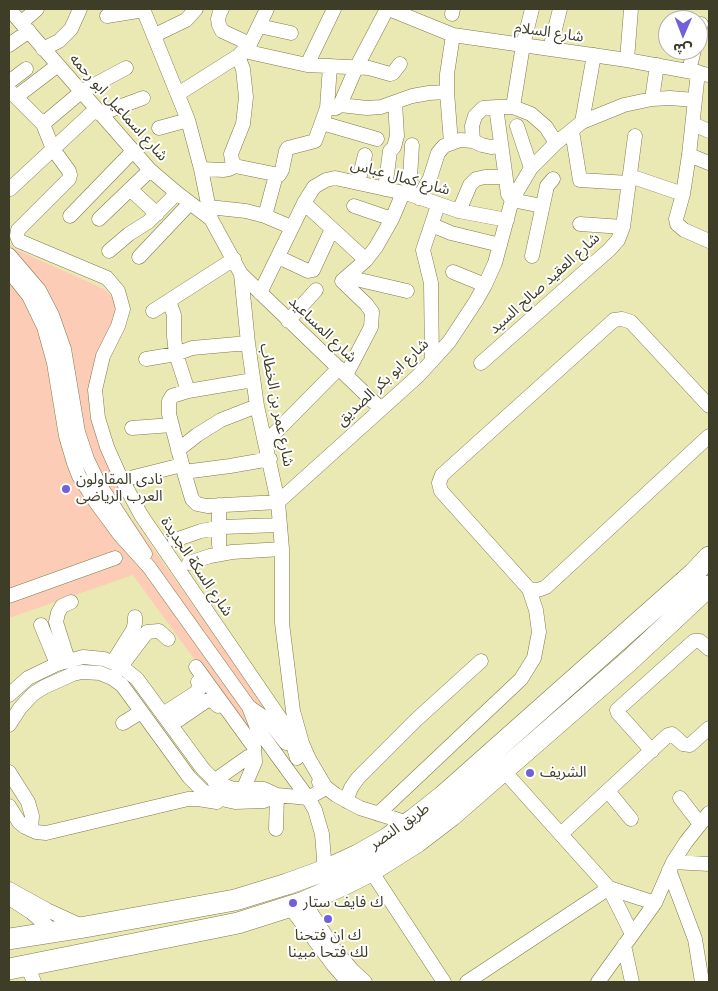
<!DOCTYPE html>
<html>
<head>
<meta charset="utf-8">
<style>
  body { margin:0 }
  #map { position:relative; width:718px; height:991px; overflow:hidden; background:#ebe9b3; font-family:Poppins,"Noto Sans Arabic",sans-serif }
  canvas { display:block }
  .frame { position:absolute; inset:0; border:10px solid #3e3d28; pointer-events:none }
  .north { position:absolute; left:658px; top:10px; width:50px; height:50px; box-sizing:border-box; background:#fff; border:1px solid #b2b1a9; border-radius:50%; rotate:181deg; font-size:14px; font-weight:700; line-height:20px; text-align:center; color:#3e3d28 }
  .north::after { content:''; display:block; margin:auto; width:18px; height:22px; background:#7160da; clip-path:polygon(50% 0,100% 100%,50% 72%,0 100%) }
</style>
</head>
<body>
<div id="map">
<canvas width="718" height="991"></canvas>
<div class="frame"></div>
<div class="north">ش</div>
</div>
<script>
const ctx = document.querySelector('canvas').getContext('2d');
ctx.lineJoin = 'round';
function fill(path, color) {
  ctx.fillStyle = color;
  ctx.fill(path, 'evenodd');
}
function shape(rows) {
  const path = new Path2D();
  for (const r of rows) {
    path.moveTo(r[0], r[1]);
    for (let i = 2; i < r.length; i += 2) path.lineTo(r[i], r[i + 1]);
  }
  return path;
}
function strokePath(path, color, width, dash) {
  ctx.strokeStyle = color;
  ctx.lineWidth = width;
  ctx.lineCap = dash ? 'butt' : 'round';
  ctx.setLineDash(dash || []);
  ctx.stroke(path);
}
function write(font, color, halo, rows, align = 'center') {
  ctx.font = font + ' Poppins,"Noto Sans Arabic",sans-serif';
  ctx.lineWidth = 4;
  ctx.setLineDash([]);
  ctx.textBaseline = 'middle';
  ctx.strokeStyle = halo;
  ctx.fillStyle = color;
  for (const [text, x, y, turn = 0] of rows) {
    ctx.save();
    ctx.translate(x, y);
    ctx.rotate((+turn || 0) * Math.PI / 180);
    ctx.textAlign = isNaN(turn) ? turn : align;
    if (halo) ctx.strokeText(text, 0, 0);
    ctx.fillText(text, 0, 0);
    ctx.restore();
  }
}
const green = shape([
  [9,243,15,249,104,289,114,299,117,305,94,382,128,496,120,502,282,730,258,747,133,575,9,618]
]);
const minor = shape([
  [9,9,150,170,177,193,211,219],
  [222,9,220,12,218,19,219,25,222,31,250,44],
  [389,9,453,35,627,60,709,75],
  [452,14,453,9],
  [107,16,144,10],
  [21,23,37,9],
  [259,26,291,33],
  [155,35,186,20,196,9],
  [698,35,701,24],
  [9,45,29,31],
  [43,49,59,41,71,29,80,9],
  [550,49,560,9],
  [244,51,307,65,369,68,390,74,393,73,400,64],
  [627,60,631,9],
  [307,65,334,9],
  [689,71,694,50],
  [698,72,689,155,683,194,676,219,677,224,684,230,709,241],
  [9,82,26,69],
  [9,90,43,124,53,149,69,171,70,175,69,179,18,230,17,236,19,241,107,278,118,291,123,309,118,326,103,356,95,390,98,418,107,447,119,474,141,515,282,721,292,741,297,758],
  [178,94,238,56,250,44,267,9],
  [16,97,58,65],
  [652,99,657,65],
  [340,105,367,108,381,107,412,96,429,93,447,92],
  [496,107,508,194,512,200,542,206],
  [513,107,523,45,532,9],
  [327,108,336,108,340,105,356,68,387,9],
  [100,114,143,98],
  [582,122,594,55],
  [322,123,377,139],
  [43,124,81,92,126,68],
  [693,124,709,131],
  [517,126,531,168],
  [159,128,188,120],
  [572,131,580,180,629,183],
  [473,141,472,126,475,116,483,108,496,107,513,107,531,114,546,127,556,143],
  [451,143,447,92,447,74,453,35],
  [689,155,709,163],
  [235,166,279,175,282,170,286,151,288,148,315,141,327,108,330,66],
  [235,166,232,160,231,154,243,124,246,97,243,69,238,56],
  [201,169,224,170,229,169,235,166],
  [630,176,683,194],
  [358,183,365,155],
  [10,189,96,109],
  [130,189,157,214],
  [385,189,390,151,394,147,397,136,395,102],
  [409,194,412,145],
  [419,198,430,178,438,153,444,146,460,140,473,141,482,145,491,147,501,146],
  [304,203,366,260],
  [354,206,392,219],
  [209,207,246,211,265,216,291,227],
  [459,211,470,185,476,179,485,177,505,177],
  [70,216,133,151],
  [265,216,276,175],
  [99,219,150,170],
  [580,224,623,227],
  [432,225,451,233,500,245],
  [109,251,129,234,148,222,177,193],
  [9,255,39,290,52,315,64,349,78,432,87,459,99,484,145,554],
  [532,256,547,186,553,179],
  [139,257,190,203],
  [278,257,308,271,313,270,332,229],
  [9,271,29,296,44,327,54,363,66,436,74,463,79,476,95,501,120,535,149,567,249,707,257,728,308,798,315,810,322,834,324,859,323,871],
  [453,272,485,285],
  [241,274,381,409],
  [347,277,407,291],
  [260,293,304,203,314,187,326,180,335,178,358,183,409,194,459,211,507,220],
  [169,301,174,315,174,336,176,354,188,391],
  [153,311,234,259],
  [288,321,316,290],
  [146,359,176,354,192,348,248,343],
  [432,361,431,283,423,250,438,205],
  [481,363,609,250,618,240,623,227,635,136],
  [346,375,371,327,372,312,366,304,342,281,366,260,376,247,392,219,403,193],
  [253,380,188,391,172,396,169,401,169,414,184,472,192,499,197,504,207,506,278,502,418,376,449,342,476,301,485,285,495,263,512,200,531,168,556,143,582,122,624,105,652,99,670,98,695,100],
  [132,428,172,425],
  [266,442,339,368],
  [178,450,197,435,221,420,257,406],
  [184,472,230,466,270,459],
  [134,477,182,465],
  [219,505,219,545],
  [175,540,201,531,222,527,280,525],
  [189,563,210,556,232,552,282,549],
  [529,589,538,590,546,587,709,436],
  [9,596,115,558],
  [41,625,57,664],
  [68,660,56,622,58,613,62,606,71,602],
  [113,662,133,630,135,623,135,617],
  [196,667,254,747,255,762,243,790],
  [116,673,147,632,159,631,168,639],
  [9,695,28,678,57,664,83,657,104,659,121,666,137,679,203,769,217,783,234,789,264,789,277,795,308,798,326,788,309,759,302,743,293,711,282,623,282,549,278,502,257,406,248,343,241,274,211,219,201,169,188,120,143,9],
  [249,707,268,720,286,743],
  [163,714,197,692,200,688,198,682],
  [123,723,141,712],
  [9,725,20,708,33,694,44,687,73,674,82,672,100,673,112,678,122,685,189,777,203,791,221,799,235,802,264,801,277,795],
  [171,725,206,701,212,700,218,706],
  [652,751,618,713,617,710,694,641,700,641,709,649],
  [504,771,609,888,632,934],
  [9,772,28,802,32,816,31,830],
  [214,781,248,757],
  [319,782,336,795,360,808,408,823],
  [608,791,631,819],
  [680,798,700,824],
  [346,801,351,788,358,778,417,719,481,661],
  [9,806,19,822,25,827,36,832,46,833,188,799,198,799,217,802],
  [378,814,521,679,534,658,539,632,536,610,529,589,441,491,439,483,442,475,614,320,622,319,631,322,709,406],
  [276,829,277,795],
  [561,834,668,735,672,734,683,744,690,745,709,728],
  [673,862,709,864],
  [669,870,695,939,702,982],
  [371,871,444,982],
  [609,888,655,903],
  [9,889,47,910,82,926],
  [14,901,31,912,54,932],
  [304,902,335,950,353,971,365,982],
  [290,907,334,966,348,982],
  [624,945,632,982],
  [27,965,34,982],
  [467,982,609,888],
  [598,982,655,903,673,862,686,842,709,813]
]);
const highway = shape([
  [9,939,85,927,235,900,287,884,323,871,358,855,388,838,414,819,443,796,694,573,709,557],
  [9,969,238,923,304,902,343,885,371,871,417,842,451,816,630,660,709,586]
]);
const markers = [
  [66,489,5,"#7160da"],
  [530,773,5,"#7160da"],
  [293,903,5,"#7160da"],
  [328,919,5,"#7160da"]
];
const streetNames = [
  ["شارع السلام",549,33,8],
  ["شارع اسماعيل ابو رحمه",118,108,48],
  ["شارع كمال عباس",400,178,15],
  ["شارع العقيد صالح السيد",545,284,-42],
  ["شارع المساعيد",322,330,44],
  ["شارع ابو بكر الصديق",383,383,-43],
  ["شارع عمر بن الخطاب",276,405,79],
  ["شارع السكة الجديدة",196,567,56],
  ["طريق النصر",400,827,-35]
];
const poiNames = [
  ["نادى المقاولون",76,480],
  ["العرب الرياضى",76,497],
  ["الشريف",540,773],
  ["ك فايف ستار",303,903],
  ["ك ان فتحنا",328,936,"center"],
  ["لك فتحا مبينا",328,953,"center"]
];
fill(green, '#fcccb6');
strokePath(minor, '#7e7b49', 15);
strokePath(highway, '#7e7b49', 22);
strokePath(minor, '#fff', 14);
strokePath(highway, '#fff', 21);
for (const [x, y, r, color] of markers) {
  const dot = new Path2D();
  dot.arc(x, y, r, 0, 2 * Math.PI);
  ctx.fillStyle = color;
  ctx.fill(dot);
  strokePath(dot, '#fff', 2);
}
write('15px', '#3e3d28', '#fff', streetNames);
write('15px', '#3e3d28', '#fff', poiNames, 'left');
</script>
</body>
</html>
